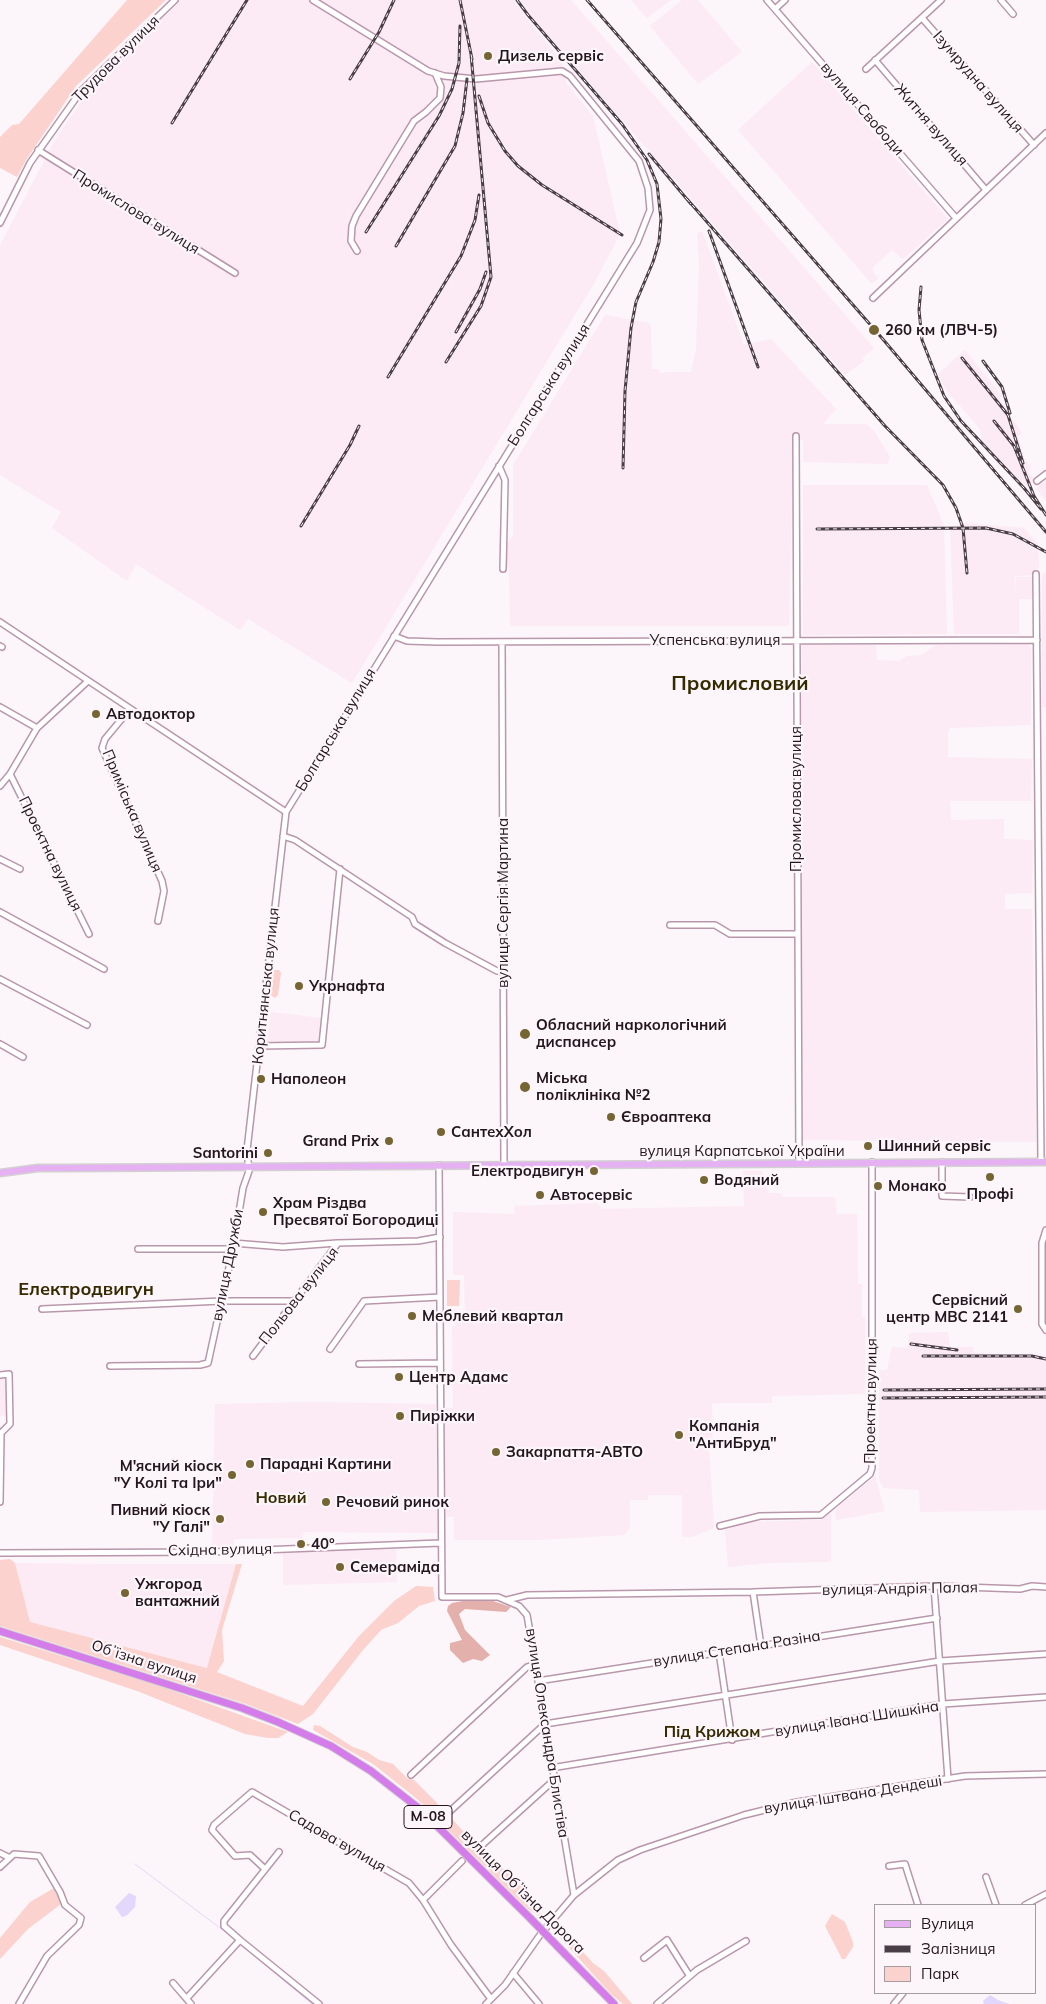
<!DOCTYPE html>
<html>
<head>
<meta charset="utf-8">
<style>
  body { margin:0 }
  #map { position:relative; width:1046px; height:2004px; overflow:hidden; background:#fcf5f9; font-family:Mulish,sans-serif }
  canvas { display:block }
  .legend { position:absolute; left:874px; top:1904px; width:162px; height:90px; box-sizing:border-box; background:#fcf5f9; border:1px solid #a59ca1; margin:0; padding:6px 9px; list-style:none; font-size:15px; color:#23161e }
  .legend li { display:flex; align-items:center; gap:10px; height:25px }
  .legend b { width:25px; border:1px solid #a59ca1 }
</style>
</head>
<body>
<div id="map">
<canvas width="1046" height="2004"></canvas>
<ul class="legend">
<li><b style="height:6px;background:#e5b1f2"></b>Вулиця</li>
<li><b style="height:6px;background:#493e45"></b>Залізниця</li>
<li><b style="height:14px;background:#fbd2cd"></b>Парк</li>
</ul>
</div>
<script>
const ctx = document.querySelector('canvas').getContext('2d');
ctx.lineJoin = 'round';
function fill(path, color) {
  ctx.fillStyle = color;
  ctx.fill(path, 'evenodd');
}
function shape(rows) {
  const path = new Path2D();
  for (const r of rows) {
    path.moveTo(r[0], r[1]);
    for (let i = 2; i < r.length; i += 2) path.lineTo(r[i], r[i + 1]);
  }
  return path;
}
function strokePath(path, color, width, dash) {
  ctx.strokeStyle = color;
  ctx.lineWidth = width;
  ctx.lineCap = dash ? 'butt' : 'round';
  ctx.setLineDash(dash || []);
  ctx.stroke(path);
}
function write(font, color, halo, rows, align = 'center') {
  ctx.font = font + ' Mulish,sans-serif';
  ctx.lineWidth = 4.5;
  ctx.setLineDash([]);
  ctx.textBaseline = 'middle';
  ctx.strokeStyle = halo;
  ctx.fillStyle = color;
  for (const [text, x, y, turn = 0] of rows) {
    ctx.save();
    ctx.translate(x, y);
    ctx.rotate((+turn || 0) * Math.PI / 180);
    ctx.textAlign = isNaN(turn) ? turn : align;
    if (halo) ctx.strokeText(text, 0, 0);
    ctx.fillText(text, 0, 0);
    ctx.restore();
  }
}
const built = shape([
  [181,0,514,0,524,15,562,61,566,83,593,116,620,234,596,280,352,683,248,619,240,630,136,564,127,581,52,528,61,512,0,475,0,245,54,142,95,81],
  [520,0,571,0,874,348,862,358,864,361,845,375,532,17],
  [631,0,671,0,647,18],
  [682,0,698,0,742,52,698,84,650,26],
  [812,62,948,219,903,259,892,250,873,267,873,272,878,278,872,284,738,130],
  [702,231,744,345,771,339,836,409,823,424,866,424,875,432,890,457,887,464,803,462,803,440,793,440,789,626,510,626,509,568,504,565,505,544,513,536,513,465,605,315,649,323,651,327,652,369,658,369,661,374,666,372,691,372,696,350,699,264,697,233],
  [965,350,1002,396,999,399,1022,433,1018,436,1024,458,1031,468,1028,471,1034,479,1033,482,1027,487,982,443,980,429,946,390,938,374],
  [1046,480,1046,500,1036,489],
  [803,485,927,485,944,526,947,634,803,635],
  [965,523,1024,528,1038,544,1039,567,1033,575,1015,576,1016,599,1016,577,1033,577,1032,599,1019,599,1019,634,954,634,950,527],
  [1046,573,1046,707,1042,707,1042,574],
  [1027,644,1031,648,1031,725,950,728,948,733,948,757,1032,759,1031,801,950,801,951,820,1004,819,1004,839,1033,840,1032,893,1005,894,1005,909,1032,909,1036,1142,801,1140,802,645,876,645,877,660,899,661,907,656,922,655,935,645],
  [271,1012,321,1018,318,1041,267,1042],
  [743,1171,762,1171,768,1193,781,1193,782,1197,835,1197,837,1214,857,1214,858,1284,862,1284,862,1317,865,1317,865,1394,772,1396,772,1403,712,1403,713,1447,709,1447,714,1528,692,1537,682,1537,682,1495,648,1495,648,1500,630,1500,630,1527,624,1535,539,1540,454,1540,454,1517,445,1517,445,1408,453,1408,452,1326,456,1326,452,1318,458,1313,465,1316,464,1275,453,1275,453,1212,514,1214,515,1206,597,1203,602,1209,744,1206],
  [948,1332,950,1347,973,1347,973,1353,1046,1356,1046,1510,920,1512,919,1490,884,1488,879,1481,879,1370,887,1370,892,1347,908,1348,909,1333],
  [6,1376,8,1415,0,1416,0,1377],
  [311,1402,436,1404,438,1533,304,1532,302,1538,234,1539,234,1549,212,1549,215,1404],
  [875,1476,885,1511,836,1520,835,1512,839,1506],
  [831,1513,831,1562,768,1563,728,1567,725,1530,743,1522,821,1520],
  [396,1549,397,1582,283,1585,283,1551],
  [15,1563,98,1564,236,1564,208,1668,30,1622]
]);
const green = shape([
  [127,0,166,0,76,86,26,160,17,177,0,168,0,137,12,125,19,124],
  [274,970,279,970,281,973,278,995,275,998,269,994,271,973],
  [447,1280,460,1280,459,1306,447,1306],
  [10,1559,15,1563,30,1622,207,1668,236,1564,242,1564,222,1630,224,1661,217,1672,303,1706,359,1636,394,1601,416,1586,433,1587,435,1601,419,1606,398,1623,381,1630,363,1650,313,1714,298,1724,246,1704,0,1626,0,1560],
  [0,1637,157,1685,288,1732,278,1738,268,1738,245,1734,137,1691,0,1645],
  [314,1725,320,1726,353,1747,367,1752,379,1760,393,1764,408,1779,414,1780,437,1803,445,1815,451,1818,477,1846,483,1849,516,1881,535,1902,542,1916,539,1917,527,1908,417,1799,373,1764,313,1730],
  [54,1888,61,1904,28,1929,0,1959,0,1938,30,1902],
  [832,1914,845,1922,853,1942,853,1947,845,1959,842,1959,825,1926],
  [555,1925,563,1930,593,1963,604,1971,632,2004,623,2004,611,1994,553,1930]
]);
const forest = shape([
  [468,1600,493,1601,511,1607,506,1612,465,1609,459,1614,465,1630,490,1655,482,1661,473,1659,463,1663,450,1650,450,1643,462,1640,447,1611,448,1606,452,1603]
]);
const water = shape([
  [129,1893,136,1896,135,1907,126,1916,122,1917,115,1907],
  [990,1995,998,2000,1009,2004,984,2004,983,2001]
]);
const stream = shape([
  [135,1864,236,1940],
  [240,1944,312,2004]
]);
const minor = shape([
  [767,0,956,218],
  [1001,0,1013,14],
  [775,9,785,0],
  [922,18,1034,145],
  [875,60,986,190],
  [866,69,941,0],
  [38,150,235,273],
  [0,223,30,163,81,91,175,0],
  [357,251,351,241,352,226,356,216,414,121,426,112,440,98,441,87,435,73],
  [873,298,1046,133],
  [796,436,799,1163],
  [499,466,505,480,503,569],
  [1037,481,1046,474],
  [1036,574,1041,1162],
  [0,622,286,812],
  [394,636,407,641,437,642,1037,640],
  [502,642,504,1165],
  [0,646,2,647],
  [0,707,37,728],
  [130,709,105,739,102,748,162,881,164,891,158,921],
  [10,774,89,934],
  [0,786,10,774,37,728,88,681],
  [283,836,295,840,412,917,415,924,445,943,497,971,503,971],
  [0,859,20,869],
  [0,912,104,969],
  [670,925,715,925,730,934,796,934],
  [0,979,87,1025],
  [0,1044,23,1057],
  [259,1046,322,1045,340,869],
  [942,1162,942,1196,970,1197],
  [439,1165,442,1597,498,1597,519,1606,527,1615,574,1895],
  [1046,1230,1042,1243,1042,1324,1046,1330],
  [233,1243,283,1247,337,1243],
  [138,1249,233,1249],
  [42,1309,222,1301,294,1301],
  [330,1349,364,1301,440,1297],
  [253,1356,338,1243,418,1241,440,1237],
  [359,1364,440,1363],
  [110,1366,200,1365,208,1363,233,1249,243,1188,249,1171,247,1150,286,812,637,243,650,210,648,188,639,161,570,76,562,71,476,79,444,76,428,71,313,0],
  [0,1375,9,1374,10,1424,1,1433,0,1502],
  [720,1526,760,1516,821,1515,870,1474,872,1468,872,1162],
  [0,1553,210,1552,440,1543],
  [934,1586,948,1779],
  [753,1592,761,1646],
  [507,1600,527,1595,753,1592,934,1586,1020,1589,1032,1586,1046,1587],
  [719,1652,732,1740],
  [538,1681,937,1618],
  [551,1768,943,1704,1046,1697],
  [411,1775,527,1667,536,1664],
  [448,1813,545,1724,940,1661,1046,1654],
  [481,1846,554,1780],
  [0,1853,8,1857],
  [889,1866,905,1864,918,1905],
  [0,1867,14,1854,39,1856,60,1892,65,1905,81,1918,79,1925,47,1956,19,2004],
  [265,1869,250,1855,235,1856,212,1830,214,1825,252,1792,409,1883,423,1900,451,1945,491,1999],
  [986,1877,996,1905],
  [423,1900,462,1861],
  [1025,1905,1046,1894],
  [546,1928,574,1895,618,1860,640,1850,744,1815,797,1802,965,1776,1046,1774],
  [240,1940,224,1926,224,1921,279,1852],
  [644,1958,667,1940,689,1975],
  [513,1973,539,2004],
  [173,1983,191,2004],
  [187,1998,240,1940,319,2004],
  [486,2004,505,1985,540,1935],
  [657,2004,697,1970,746,1941],
  [894,2004,903,1993]
]);
const major = shape([
  [0,1173,38,1168,66,1168,1046,1162]
]);
const highway = shape([
  [0,1631,242,1708,278,1722,331,1746,371,1771,421,1810,531,1919],
  [564,1953,614,2004]
]);
const rail = shape([
  [460,0,472,59],
  [517,0,528,15,622,124,647,160,657,184,661,219,659,242,653,262,636,302,631,328,625,391,623,468],
  [587,0,881,337,1046,532],
  [350,79,379,32,394,0],
  [479,96,488,123,505,151,518,166,542,185,622,235],
  [172,123,247,0],
  [649,154,691,204],
  [687,199,885,426,943,485,956,508,963,528,967,573],
  [709,231,758,367],
  [366,232,439,116,452,89,459,63,460,26],
  [396,246,455,146,463,113,467,79],
  [921,287,919,310,922,340,944,396,961,421,1024,488,1041,509],
  [456,332,480,289,486,272],
  [962,358,1008,415,1023,463],
  [983,361,1002,387,1010,413],
  [446,362,481,306,491,277,471,54],
  [388,377,461,256,475,220,479,195],
  [994,421,1014,446,1034,496,1046,515],
  [301,526,350,445,359,426],
  [817,529,986,528,1013,534,1046,552],
  [911,1344,957,1350],
  [923,1356,1032,1356,1046,1359],
  [884,1390,1046,1389],
  [883,1398,1046,1397]
]);
const highwayBridge = shape([
  [531,1919,564,1953]
]);
const markers = [
  [488,56,5,"#756533"],
  [874,330,6,"#756533"],
  [96,714,5,"#756533"],
  [299,986,5,"#756533"],
  [525,1034,6,"#756533"],
  [261,1079,5,"#756533"],
  [525,1087,6,"#756533"],
  [611,1117,5,"#756533"],
  [441,1132,5,"#756533"],
  [389,1141,5,"#756533"],
  [868,1146,5,"#756533"],
  [268,1153,5,"#756533"],
  [594,1171,5,"#756533"],
  [990,1177,5,"#756533"],
  [704,1180,5,"#756533"],
  [878,1186,5,"#756533"],
  [540,1195,5,"#756533"],
  [263,1212,5,"#756533"],
  [1018,1309,5,"#756533"],
  [412,1316,5,"#756533"],
  [399,1377,5,"#756533"],
  [400,1416,5,"#756533"],
  [679,1435,5,"#756533"],
  [496,1452,5,"#756533"],
  [250,1464,5,"#756533"],
  [232,1475,5,"#756533"],
  [326,1502,5,"#756533"],
  [220,1519,5,"#756533"],
  [301,1544,5,"#756533"],
  [340,1567,5,"#756533"],
  [125,1593,5,"#756533"]
];
const shields = [
  [428,1817,48]
];
const shieldNames = [
  ["М-08",428,1817]
];
const poiNames = [
  ["Дизель сервіс",498,56],
  ["260 км (ЛВЧ-5)",885,330],
  ["Автодоктор",106,714],
  ["Укрнафта",309,986],
  ["Обласний наркологічний",536,1025],
  ["диспансер",536,1042],
  ["Міська",536,1078],
  ["поліклініка №2",536,1095],
  ["Наполеон",271,1079],
  ["Євроаптека",621,1117],
  ["СантехХол",451,1132],
  ["Grand Prix",379,1141,"right"],
  ["Шинний сервіс",878,1146],
  ["Santorini",258,1153,"right"],
  ["Електродвигун",584,1171,"right"],
  ["Водяний",714,1180],
  ["Монако",888,1186],
  ["Профі",990,1194,"center"],
  ["Автосервiс",550,1195],
  ["Храм Різдва",273,1203],
  ["Пресвятої Богородиці",273,1220],
  ["Сервісний",1008,1300,"right"],
  ["центр МВС 2141",1008,1317,"right"],
  ["Меблевий квартал",422,1316],
  ["Центр Адамс",409,1377],
  ["Пиріжки",410,1416],
  ["Компанія",689,1426],
  ["\"АнтиБруд\"",689,1443],
  ["Закарпаття-АВТО",506,1452],
  ["Парадні Картини",260,1464],
  ["М'ясний кіоск",222,1466,"right"],
  ["\"У Колі та Іри\"",222,1483,"right"],
  ["Речовий ринок",336,1502],
  ["Пивний кіоск",210,1510,"right"],
  ["\"У Галі\"",210,1527,"right"],
  ["40°",311,1544],
  ["Семераміда",350,1567],
  ["Ужгород",135,1584],
  ["вантажний",135,1601]
];
const streetNames = [
  ["Трудова вулиця",116,59,-45],
  ["Ізумрудна вулиця",978,82,49],
  ["вулиця Свободи",862,109,49],
  ["Житня вулиця",931,125,49],
  ["Промислова вулиця",136,212,32],
  ["Болгарська вулиця",549,385,-58],
  ["Успенська вулиця",715,640],
  ["Болгарська вулиця",336,730,-59],
  ["Промислова вулиця",796,799,-90],
  ["Приміська вулиця",132,811,67],
  ["Проектна вулиця",50,854,64],
  ["вулиця Сергія Мартина",503,903,-90],
  ["Коритнянська вулиця",266,986,-84],
  ["вулиця Карпатської України",742,1151],
  ["вулиця Дружби",228,1265,-79],
  ["Польова вулиця",299,1296,-52],
  ["Проектна вулиця",871,1401,-89],
  ["Східна вулиця",220,1550,-1],
  ["вулиця Андрія Палая",900,1589,-1],
  ["вулиця Степана Разіна",737,1649,-9],
  ["Обʼїзна вулиця",144,1662,18],
  ["вулиця Івана Шишкіна",857,1719,-9],
  ["вулиця Олександра Блистіва",547,1733,81],
  ["вулиця Іштвана Дендеші",853,1795,-9],
  ["Садова вулиця",337,1841,30],
  ["вулиця Обʼїзна Дорога",523,1892,45]
];
const neighbourhoodNames = [
  ["Новий",281,1498],
  ["Під Крижом",712,1732]
];
const quarterNames = [
  ["Електродвигун",86,1290]
];
const districtNames = [
  ["Промисловий",740,684]
];
fill(built, '#fceaf5');
fill(green, '#fbd2cd');
fill(forest, '#e4b0ab');
fill(water, '#e1d8fb');
strokePath(stream, '#e1d8fb', 1);
strokePath(minor, '#b997ab', 8);
strokePath(major, '#d3d0d2', 9);
strokePath(highway, '#d3d0d2', 9);
strokePath(minor, '#fff', 5);
strokePath(major, '#e5b1f2', 6);
strokePath(highway, '#d47dea', 7);
strokePath(rail, '#493e45', 3);
strokePath(rail, '#fcf5f9', 1, [4]);
strokePath(highwayBridge, '#d3d0d2', 9, []);
strokePath(highwayBridge, '#d47dea', 7);
for (const [x, y, r, color] of markers) {
  const dot = new Path2D();
  dot.arc(x, y, r, 0, 2 * Math.PI);
  ctx.fillStyle = color;
  ctx.fill(dot);
  strokePath(dot, '#fcf5f9', 2);
}
for (const [x, y, w] of shields) {
  const box = new Path2D();
  box.roundRect(x - w / 2, y - 11.5, w, 23, 4);
  ctx.fillStyle = '#fcf5f9';
  ctx.fill(box);
  strokePath(box, '#23161e', 1);
}
write('bold 14px', '#23161e', null, shieldNames);
write('bold 15px', '#23161e', '#fcf5f9', poiNames, 'left');
write('15px', '#23161e', '#fcf5f9', streetNames);
write('bold 16px', '#362a00', '#fcf5f9', neighbourhoodNames);
write('bold 18px', '#362a00', '#fcf5f9', quarterNames);
write('bold 20px', '#362a00', '#fcf5f9', districtNames);
</script>
</body>
</html>
